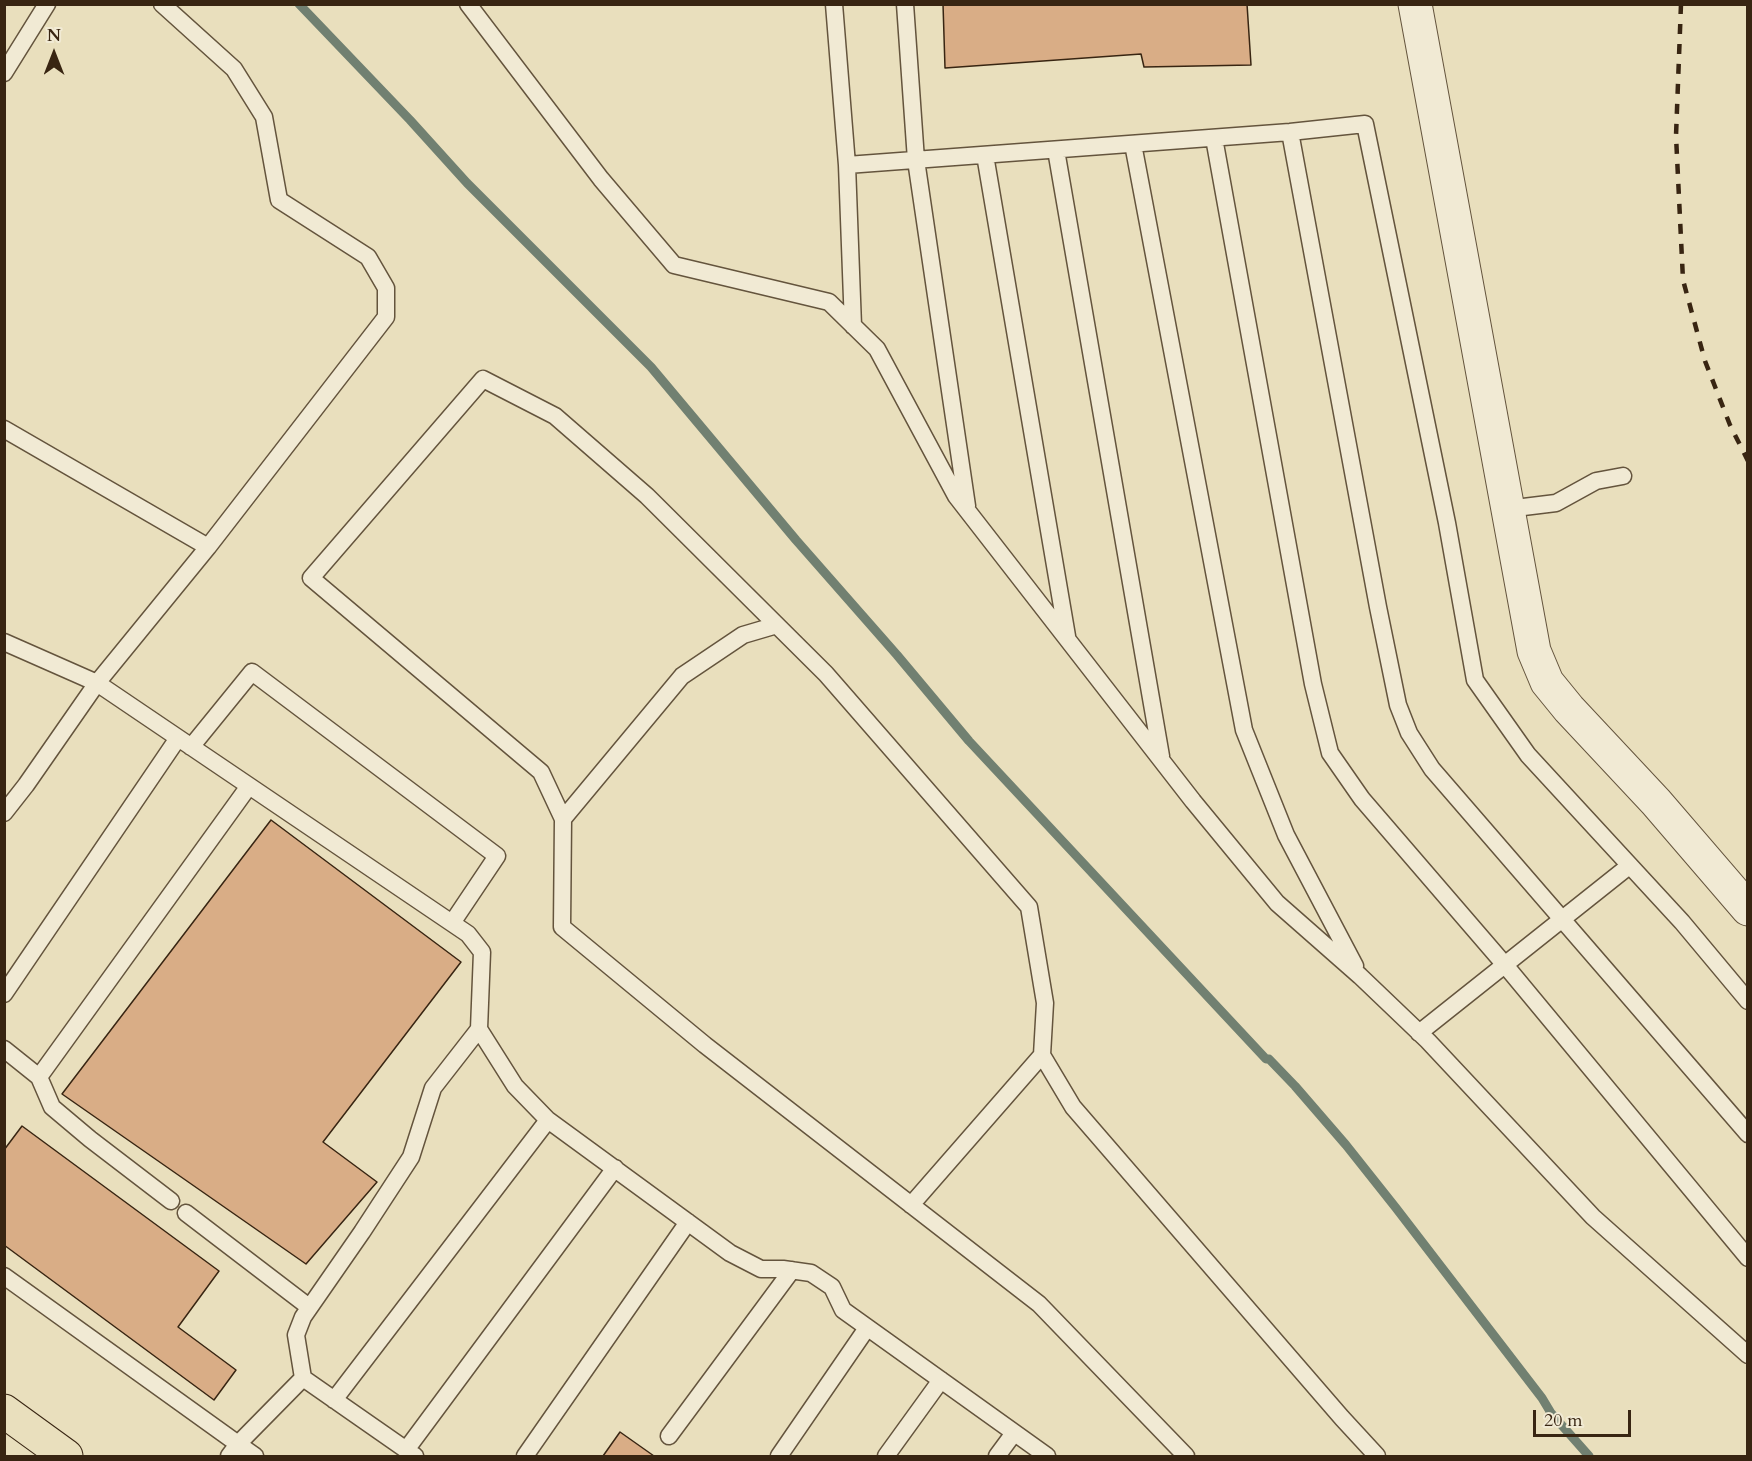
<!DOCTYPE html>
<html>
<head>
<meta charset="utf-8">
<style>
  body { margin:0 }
  #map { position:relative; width:1752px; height:1461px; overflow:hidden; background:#e9dfbd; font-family:Cardo,serif }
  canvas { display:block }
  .frame { position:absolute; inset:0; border:6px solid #382512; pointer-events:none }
  .north { position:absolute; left:24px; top:24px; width:60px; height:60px; -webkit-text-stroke:4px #f1ead4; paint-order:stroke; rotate:0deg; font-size:16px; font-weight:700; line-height:24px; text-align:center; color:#382512 }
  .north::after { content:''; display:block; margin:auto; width:21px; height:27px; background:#382512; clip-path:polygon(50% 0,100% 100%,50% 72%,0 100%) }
  .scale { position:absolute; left:1533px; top:1410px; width:98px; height:27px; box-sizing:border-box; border:3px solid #382512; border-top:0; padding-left:8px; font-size:18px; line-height:21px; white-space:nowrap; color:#382512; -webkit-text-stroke:4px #f1ead4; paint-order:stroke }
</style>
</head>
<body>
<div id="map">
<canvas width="1752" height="1461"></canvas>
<div class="frame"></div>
<div class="north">N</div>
<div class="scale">20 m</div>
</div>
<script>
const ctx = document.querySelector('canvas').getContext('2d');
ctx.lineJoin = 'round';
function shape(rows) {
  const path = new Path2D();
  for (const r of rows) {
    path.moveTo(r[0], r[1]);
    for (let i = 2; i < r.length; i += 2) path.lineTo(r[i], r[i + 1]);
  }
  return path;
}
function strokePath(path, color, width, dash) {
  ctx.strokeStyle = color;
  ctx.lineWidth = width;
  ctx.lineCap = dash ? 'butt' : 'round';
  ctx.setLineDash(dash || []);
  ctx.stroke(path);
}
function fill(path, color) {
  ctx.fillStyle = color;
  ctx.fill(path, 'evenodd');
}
const stream = shape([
  [299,4,410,120,467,183,651,367,796,540,897,655,969,741,1266,1059,1269,1059,1295,1086,1346,1145,1396,1208,1542,1398,1551,1413,1589,1456]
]);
const building = shape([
  [943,4,1247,4,1251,65,1144,67,1141,54,945,68,943,4],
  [271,820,461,962,323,1142,377,1182,306,1264,62,1094,271,820],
  [22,1126,219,1271,178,1327,236,1370,214,1400,4,1245,4,1150,22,1126],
  [620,1432,654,1456,603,1456,620,1432]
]);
const lane = shape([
  [162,4,234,69,264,117,279,200,368,257,386,288,386,317,208,547],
  [468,4,601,179,674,265,829,302,877,349,956,496,1193,801,1277,903,1360,976,1428,1041,1593,1217,1748,1355],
  [834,4,847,165],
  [905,4,916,160,967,506],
  [4,73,47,4],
  [1290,132,1378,607,1398,705,1409,733,1432,769,1748,1134],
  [1214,138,1313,684,1330,753,1362,799,1505,965,1748,1258],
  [1133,144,1244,730,1286,835,1355,966],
  [1056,150,1161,756],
  [985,155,1067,636],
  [853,326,847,165,1290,132,1365,124,1447,523,1475,680,1528,755,1682,922,1748,1001],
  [4,429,208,547,97,683,468,934,482,952,479,1029,515,1086,548,1120,730,1253,761,1269,783,1269,811,1273,832,1287,843,1310,1047,1456],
  [1507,509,1556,503,1596,481,1623,476],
  [4,642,97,683,26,785,4,813],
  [191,747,252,672,497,856,452,923],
  [563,819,682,676,743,635,777,625],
  [4,994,178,738],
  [1419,1033,1629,866],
  [4,1049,39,1077,249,786],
  [39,1077,52,1107,90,1139,171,1201],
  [911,1205,1042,1055],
  [186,1213,309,1307],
  [4,1276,238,1444,303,1378,415,1456],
  [303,1378,296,1335,303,1317,362,1232,411,1157,433,1088,479,1029],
  [334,1400,548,1120],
  [669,1436,792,1270],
  [406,1450,615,1168],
  [229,1456,238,1444,255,1456],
  [525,1456,688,1222],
  [779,1456,867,1328],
  [886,1456,941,1380],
  [997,1456,1014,1433],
  [1186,1456,1039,1304,705,1045,562,927,563,819,541,772,311,578,483,379,555,416,647,496,826,674,1029,907,1045,1003,1042,1055,1073,1107,1342,1418,1377,1456]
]);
const street = shape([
  [1415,4,1534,651,1547,682,1569,709,1656,802,1748,909]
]);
const primary = shape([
  [4,1411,66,1456]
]);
const rail = shape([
  [1681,4,1676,136,1683,280,1705,361,1730,425,1748,461]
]);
strokePath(stream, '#718071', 9);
fill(building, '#d9ad86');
strokePath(building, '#382512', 1.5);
strokePath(lane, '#64543d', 19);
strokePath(street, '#64543d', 35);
strokePath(primary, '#382512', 35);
strokePath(lane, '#f1ead4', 16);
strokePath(street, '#f1ead4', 33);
strokePath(primary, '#e9dfbd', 33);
strokePath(rail, '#382512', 4.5, [10, 10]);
</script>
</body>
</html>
